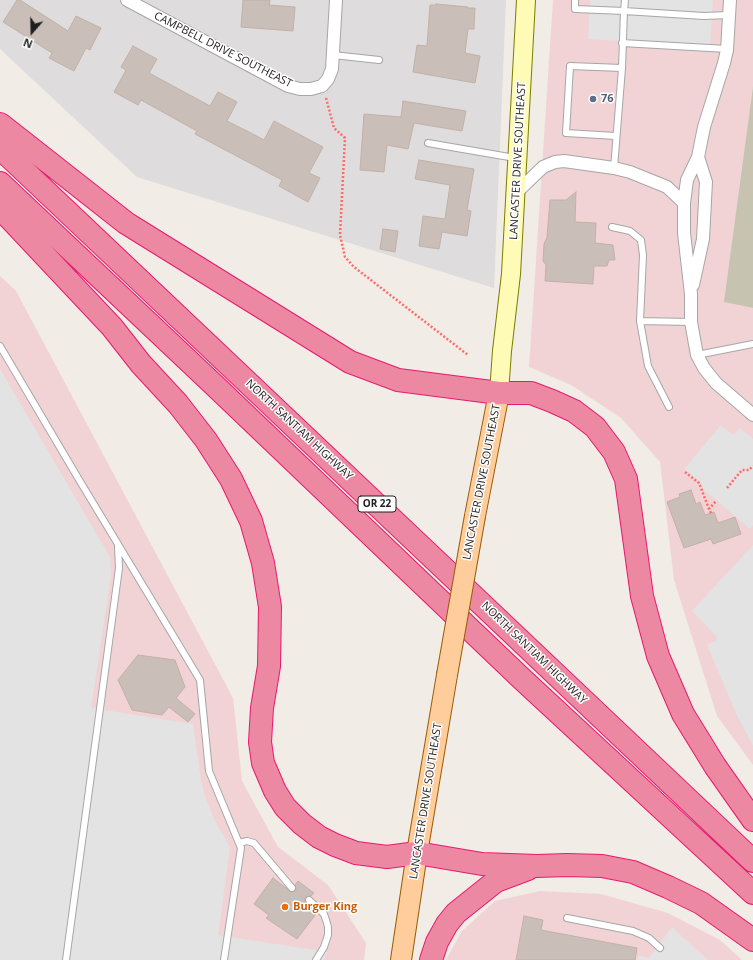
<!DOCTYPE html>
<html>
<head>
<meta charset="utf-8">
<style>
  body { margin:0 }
  #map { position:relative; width:753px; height:960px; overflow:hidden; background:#f1ece5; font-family:"Open Sans",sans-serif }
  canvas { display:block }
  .north { position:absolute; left:12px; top:12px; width:40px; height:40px; -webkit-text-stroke:3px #fff; paint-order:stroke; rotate:200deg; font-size:11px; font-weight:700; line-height:16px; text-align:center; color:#1f1f1f }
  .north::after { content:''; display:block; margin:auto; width:14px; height:18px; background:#1f1f1f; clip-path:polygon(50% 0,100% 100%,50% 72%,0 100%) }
</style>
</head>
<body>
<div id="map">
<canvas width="753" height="960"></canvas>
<div class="north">N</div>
</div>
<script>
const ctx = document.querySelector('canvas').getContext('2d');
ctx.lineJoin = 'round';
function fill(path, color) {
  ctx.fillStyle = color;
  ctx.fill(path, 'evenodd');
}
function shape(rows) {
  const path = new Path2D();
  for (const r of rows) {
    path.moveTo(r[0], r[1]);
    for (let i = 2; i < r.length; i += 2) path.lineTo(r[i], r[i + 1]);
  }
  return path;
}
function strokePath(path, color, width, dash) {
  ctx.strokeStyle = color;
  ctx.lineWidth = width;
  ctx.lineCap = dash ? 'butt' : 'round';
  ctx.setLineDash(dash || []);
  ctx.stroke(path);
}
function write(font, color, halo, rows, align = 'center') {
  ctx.font = font + ' "Open Sans",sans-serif';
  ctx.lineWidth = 3;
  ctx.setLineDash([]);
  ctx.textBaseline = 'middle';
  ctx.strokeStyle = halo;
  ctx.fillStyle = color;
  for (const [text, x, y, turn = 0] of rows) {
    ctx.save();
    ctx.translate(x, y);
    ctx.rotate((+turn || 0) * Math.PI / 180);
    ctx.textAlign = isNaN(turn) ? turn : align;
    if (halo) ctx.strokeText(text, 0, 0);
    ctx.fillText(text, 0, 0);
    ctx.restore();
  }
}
const residential = shape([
  [0,0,506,0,494,288,137,177,0,49]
]);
const commercial = shape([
  [553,0,753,0,753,86,725,302,753,308,753,765,717,716,674,580,660,462,621,418,571,385,529,367],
  [0,276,16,291,233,698,242,781,278,847,328,885,366,943,364,960,0,960],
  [540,891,601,894,668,913,720,940,742,960,446,960,462,931,495,901]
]);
const construction = shape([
  [753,86,753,308,724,302]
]);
const parking = shape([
  [590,0,713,0,710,46,588,39],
  [0,369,110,557,111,575,91,708,193,724,201,780,205,796,215,821,230,847,218,935,327,952,324,960,0,960],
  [721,425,733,435,740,428,753,439,753,525,750,529,703,489,700,482,684,469],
  [753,545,753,746,736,713,707,645,717,640,717,637,692,611],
  [672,927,708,960,637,960,638,956,649,958]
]);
const building = shape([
  [17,0,20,0,68,31,76,16,101,28,90,50,86,48,74,71,49,58,52,53,3,22,17,0],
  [243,0,270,0,269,5,295,7,293,31,241,27,243,0],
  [436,4,468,7,468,8,475,8,474,29,468,29,465,53,480,56,475,83,413,72,417,45,427,46,430,5,436,5,436,4],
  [133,46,157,59,149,73,210,106,218,92,237,102,227,121,249,132,264,140,274,121,323,147,309,173,320,178,308,202,279,186,282,180,195,134,197,131,141,100,138,105,114,92,126,70,121,67,133,46],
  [403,101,466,111,462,131,414,123,408,149,387,145,384,172,360,170,364,114,401,117,403,101],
  [419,160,474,169,467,210,471,211,467,236,442,232,439,249,419,246,423,216,445,219,450,185,415,179,419,160],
  [576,192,575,222,596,223,595,243,613,245,615,260,609,260,607,266,594,266,593,284,545,281,546,265,543,261,544,244,547,237,550,200,566,200,576,192],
  [383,229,398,231,395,252,380,249,383,229],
  [691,490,696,504,700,502,705,515,714,512,718,523,735,517,741,534,713,544,711,539,684,548,667,502,680,497,679,494,691,490],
  [138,655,175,660,185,687,176,698,195,714,188,722,169,707,162,715,132,710,118,680,138,655],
  [273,878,291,892,296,890,295,885,298,881,314,893,311,896,306,897,305,901,316,914,297,939,266,918,269,915,254,904,273,878],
  [524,916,543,920,541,930,637,948,635,960,516,960,524,916]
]);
const path = shape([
  [326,98,334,128,345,138,340,235,345,257,354,267,468,355],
  [685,472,699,483,709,509],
  [727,488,742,470,749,470,753,466],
  [711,513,709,509,716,501]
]);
const lane = shape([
  [575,0,575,9,624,11,622,68,614,168],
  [625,0,624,11,704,16,729,15],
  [622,43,727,49],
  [333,55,379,60],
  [616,136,566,133,570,66,622,68],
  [428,143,515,158],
  [612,227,630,231,641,240,643,255,640,321,648,366,669,407],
  [640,321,691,322],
  [0,346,78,478,200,680,209,771,241,848,224,960],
  [697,355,753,344],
  [239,843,247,841,254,843,292,888],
  [309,900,324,914,326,920,328,927,328,935,324,947,316,960],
  [567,918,633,931,649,938,660,948],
  [66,960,119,568,118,547]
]);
const street = shape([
  [127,0,288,86,300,89,311,89,322,86,328,79,332,69,336,0],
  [730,0,727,50,724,63,704,127,698,157,687,180,684,203,684,233,691,294,691,322,697,355,704,368,716,383,753,415],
  [517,192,543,167,555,162,564,161,614,168,630,172,667,187,684,203],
  [693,285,703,239,706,182,698,157]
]);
const secondary = shape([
  [499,393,502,351,511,274,526,0]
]);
const primary = shape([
  [475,516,499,393],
  [401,960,417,853,447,675]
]);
const highway = shape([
  [0,124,126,223,350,362,398,380,499,393,531,393,552,401,574,411,595,427,614,452,626,479,642,596,658,656,683,714,715,766,753,820],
  [0,148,753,861],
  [0,183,212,383,522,679,753,893],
  [0,208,112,327,141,364,178,404,206,440,231,479,251,521,263,563,270,607,269,666,262,708,260,742,263,763,275,791,285,807,302,824,319,837,335,845,356,853,387,857,417,853,482,864,537,866,567,865,602,866,633,872,668,887,701,903,753,940],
  [431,960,437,942,447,924,456,913,496,881,528,869]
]);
const primaryBridge = shape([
  [447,675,475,516]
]);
const markers = [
  [593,99,4,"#5c6f8a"],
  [285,907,4,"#e8710a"]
];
const shields = [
  [377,504,38]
];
const shieldNames = [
  ["OR 22",377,504]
];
const streetNames = [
  ["CAMPBELL DRIVE SOUTHEAST",223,50,27],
  ["LANCASTER DRIVE SOUTHEAST",518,161,-87],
  ["NORTH SANTIAM HIGHWAY",299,430,43],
  ["LANCASTER DRIVE SOUTHEAST",482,482,-79],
  ["NORTH SANTIAM HIGHWAY",534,653,44],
  ["LANCASTER DRIVE SOUTHEAST",426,801,-81]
];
const serviceNames = [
  ["76",601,99]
];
const foodNames = [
  ["Burger King",293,907]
];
fill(residential, '#dedcdc');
fill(commercial, '#f2d3d5');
fill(construction, '#c6c4b0');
fill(parking, '#e3e3e3');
fill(building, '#c9beb8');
strokePath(building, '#c4b1a6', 1);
strokePath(lane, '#a6a6a6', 8);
strokePath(street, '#a6a6a6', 14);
strokePath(secondary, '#7a7d00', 20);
strokePath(primary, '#9b5a00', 22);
strokePath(highway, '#e71a71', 24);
strokePath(path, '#ff6b68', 2.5, [2, 2]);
strokePath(lane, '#fff', 6);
strokePath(street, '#fff', 12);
strokePath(secondary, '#fefbb6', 18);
strokePath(primary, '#ffcc9c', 20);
strokePath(highway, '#ed88a3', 22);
strokePath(primaryBridge, '#9b5a00', 22, []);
strokePath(primaryBridge, '#ffcc9c', 20);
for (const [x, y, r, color] of markers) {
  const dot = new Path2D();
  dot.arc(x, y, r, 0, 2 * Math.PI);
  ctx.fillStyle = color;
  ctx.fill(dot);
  strokePath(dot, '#fff', 1.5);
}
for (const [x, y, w] of shields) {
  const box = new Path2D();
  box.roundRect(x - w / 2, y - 8, w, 16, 3);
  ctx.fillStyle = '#fff';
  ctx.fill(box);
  strokePath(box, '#1f1f1f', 1);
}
write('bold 10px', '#1f1f1f', null, shieldNames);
write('11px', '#1f1f1f', '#fff', streetNames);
write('bold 11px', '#4e5e75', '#fff', serviceNames, 'left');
write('bold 11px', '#c56008', '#fff', foodNames, 'left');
</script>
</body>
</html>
